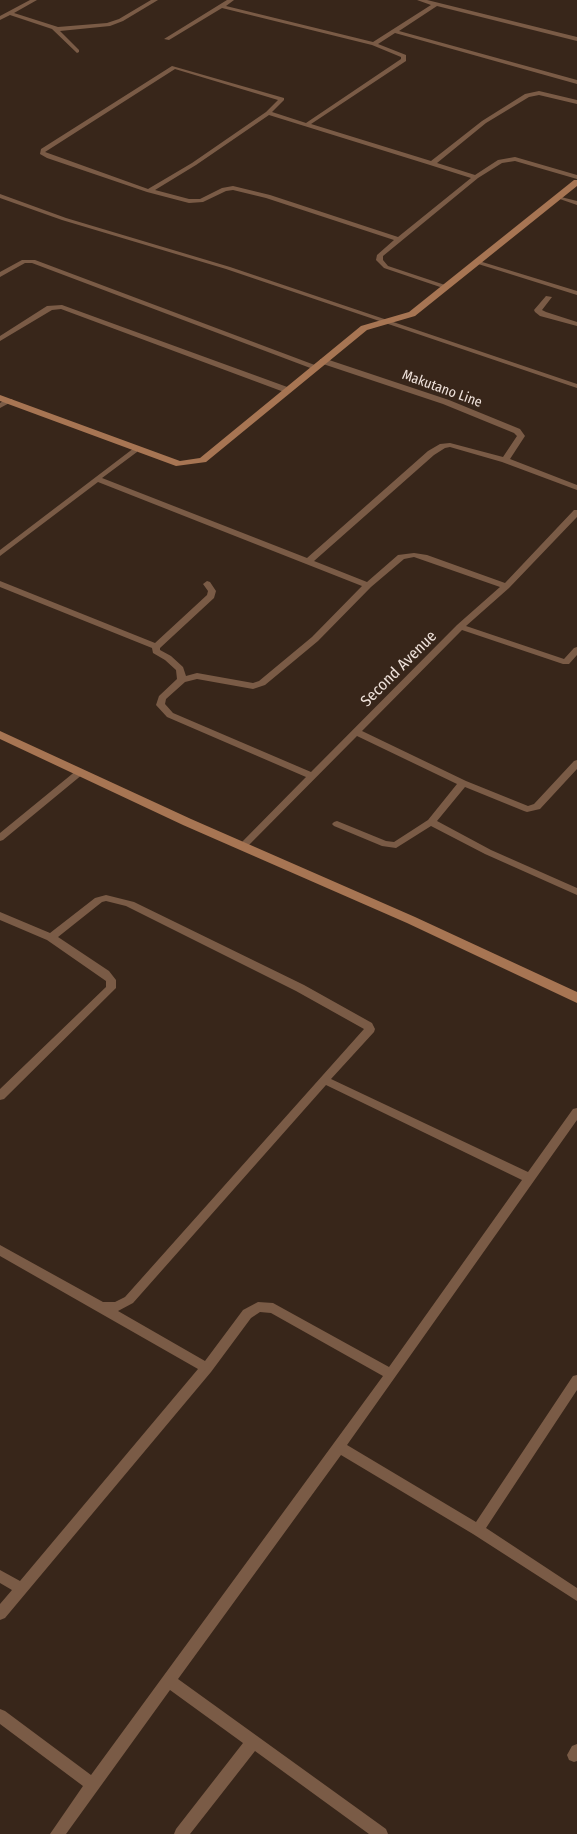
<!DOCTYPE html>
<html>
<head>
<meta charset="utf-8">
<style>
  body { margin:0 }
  canvas { display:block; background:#38261a }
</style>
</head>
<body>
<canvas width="577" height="1834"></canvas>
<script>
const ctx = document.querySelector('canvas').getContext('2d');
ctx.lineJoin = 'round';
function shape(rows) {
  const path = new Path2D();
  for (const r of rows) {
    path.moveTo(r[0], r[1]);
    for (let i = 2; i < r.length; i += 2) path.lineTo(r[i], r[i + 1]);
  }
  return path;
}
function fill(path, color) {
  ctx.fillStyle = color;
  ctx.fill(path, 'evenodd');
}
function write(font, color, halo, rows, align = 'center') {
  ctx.font = font + ' "Fira Sans Condensed",sans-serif';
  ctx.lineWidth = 4;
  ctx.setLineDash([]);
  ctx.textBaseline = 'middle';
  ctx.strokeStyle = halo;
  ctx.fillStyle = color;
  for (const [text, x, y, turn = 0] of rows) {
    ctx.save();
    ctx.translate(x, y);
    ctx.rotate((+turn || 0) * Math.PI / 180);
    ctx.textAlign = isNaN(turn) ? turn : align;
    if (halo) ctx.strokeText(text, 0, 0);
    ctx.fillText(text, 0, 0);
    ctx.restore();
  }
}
const street = shape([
  [30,0,37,0,14,13,58,27,107,23,119,19,151,0,158,0,123,21,110,26,60,31,79,50,79,52,77,53,52,29,10,15,0,20,0,16,30,0],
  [227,0,234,0,226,6,373,42,431,5,417,0,427,0,577,37,577,41,437,6,399,31,577,80,577,84,395,33,378,44,406,55,406,61,311,124,431,161,482,121,525,94,539,91,577,100,577,104,539,95,529,97,486,123,437,163,475,175,498,160,515,157,577,175,577,179,515,161,502,163,478,178,383,256,383,260,388,266,448,286,448,288,446,289,384,268,376,260,377,255,394,240,266,198,233,190,226,191,203,202,189,203,147,192,47,158,40,154,41,149,172,66,284,98,284,100,272,112,306,123,401,59,401,57,372,45,222,8,169,40,164,39,227,0],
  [175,69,278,100,266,112,192,163,148,189,45,152,175,69],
  [269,115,430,165,471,178,398,237,270,195,233,186,222,188,200,199,189,199,155,190,196,165,269,115],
  [0,194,66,218,230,267,577,384,577,388,226,269,62,220,0,198,0,194],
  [557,196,577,201,577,205,557,198,557,196],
  [22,260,35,260,320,367,316,369,313,369,32,263,25,263,0,277,0,272,22,260],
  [475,261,479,261,577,291,577,295,475,263,475,261],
  [546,296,552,297,542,310,546,312,577,322,577,326,540,316,535,312,534,310,546,296],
  [62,305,290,388,291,390,290,392,284,392,61,309,52,310,0,341,0,336,47,306,62,305],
  [320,359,326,359,449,400,520,429,525,436,510,459,577,485,577,490,502,462,450,447,445,448,434,455,314,561,367,582,398,555,414,553,427,555,505,583,574,510,577,510,577,517,509,588,466,626,564,659,574,648,577,647,577,655,569,664,563,664,462,630,362,731,466,781,528,806,534,804,574,761,577,760,577,769,540,809,527,812,524,811,465,787,437,821,491,850,577,888,577,895,485,854,431,826,396,848,382,846,334,826,332,824,334,822,337,821,386,841,394,842,428,820,457,784,357,736,245,849,239,849,237,847,239,845,306,777,167,717,156,705,159,696,177,679,176,670,165,660,153,653,152,648,0,587,0,581,155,643,207,595,208,591,203,584,207,581,210,582,216,591,214,598,160,648,160,650,171,656,183,667,186,676,197,673,253,683,259,681,312,637,362,586,98,482,0,556,0,550,134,448,137,448,137,452,102,478,307,558,428,451,440,444,450,443,503,457,517,436,514,433,443,404,320,363,320,359],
  [414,557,500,587,457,625,311,772,173,713,165,704,166,699,185,682,197,679,253,689,265,685,318,641,371,587,404,559,414,557],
  [6,399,12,399,13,401,0,408,0,403,6,399],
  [80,769,85,772,83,774,3,840,0,841,0,833,77,770,80,769],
  [106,895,134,902,304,985,372,1023,375,1029,374,1032,331,1079,528,1172,573,1109,577,1108,577,1120,347,1445,476,1522,573,1376,577,1375,577,1390,486,1528,577,1588,577,1601,473,1534,341,1455,178,1679,386,1829,388,1834,369,1834,255,1751,190,1834,174,1834,176,1829,243,1743,170,1690,66,1834,50,1834,83,1786,0,1724,0,1709,5,1711,91,1775,383,1376,271,1313,260,1312,251,1318,211,1372,5,1618,0,1620,0,1604,12,1590,0,1583,0,1570,20,1581,198,1369,0,1256,0,1245,103,1302,115,1302,125,1297,364,1029,296,991,126,906,106,901,102,902,58,937,109,971,116,980,116,988,4,1099,0,1100,0,1089,106,987,106,981,47,940,0,920,0,912,50,933,95,898,106,895],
  [326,1085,522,1180,389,1367,273,1303,258,1302,243,1310,205,1361,118,1311,133,1303,326,1085],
  [577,1744,577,1761,574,1762,569,1760,567,1755,572,1746,577,1744]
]);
const secondary = shape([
  [574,180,577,180,577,186,415,316,367,330,206,462,176,466,0,401,0,395,180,461,200,458,361,326,409,312,574,180],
  [0,731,191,819,415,917,577,992,577,1003,407,923,183,825,0,739,0,731]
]);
const farStreetnames = [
  ["Makutano Line",442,389,20]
];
const streetNames = [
  ["Second Avenue",399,669,-45]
];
fill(street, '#7a5b46');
fill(secondary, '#a77553');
write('14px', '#eee1da', '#38261a', farStreetnames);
write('16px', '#eee1da', '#38261a', streetNames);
</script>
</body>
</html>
